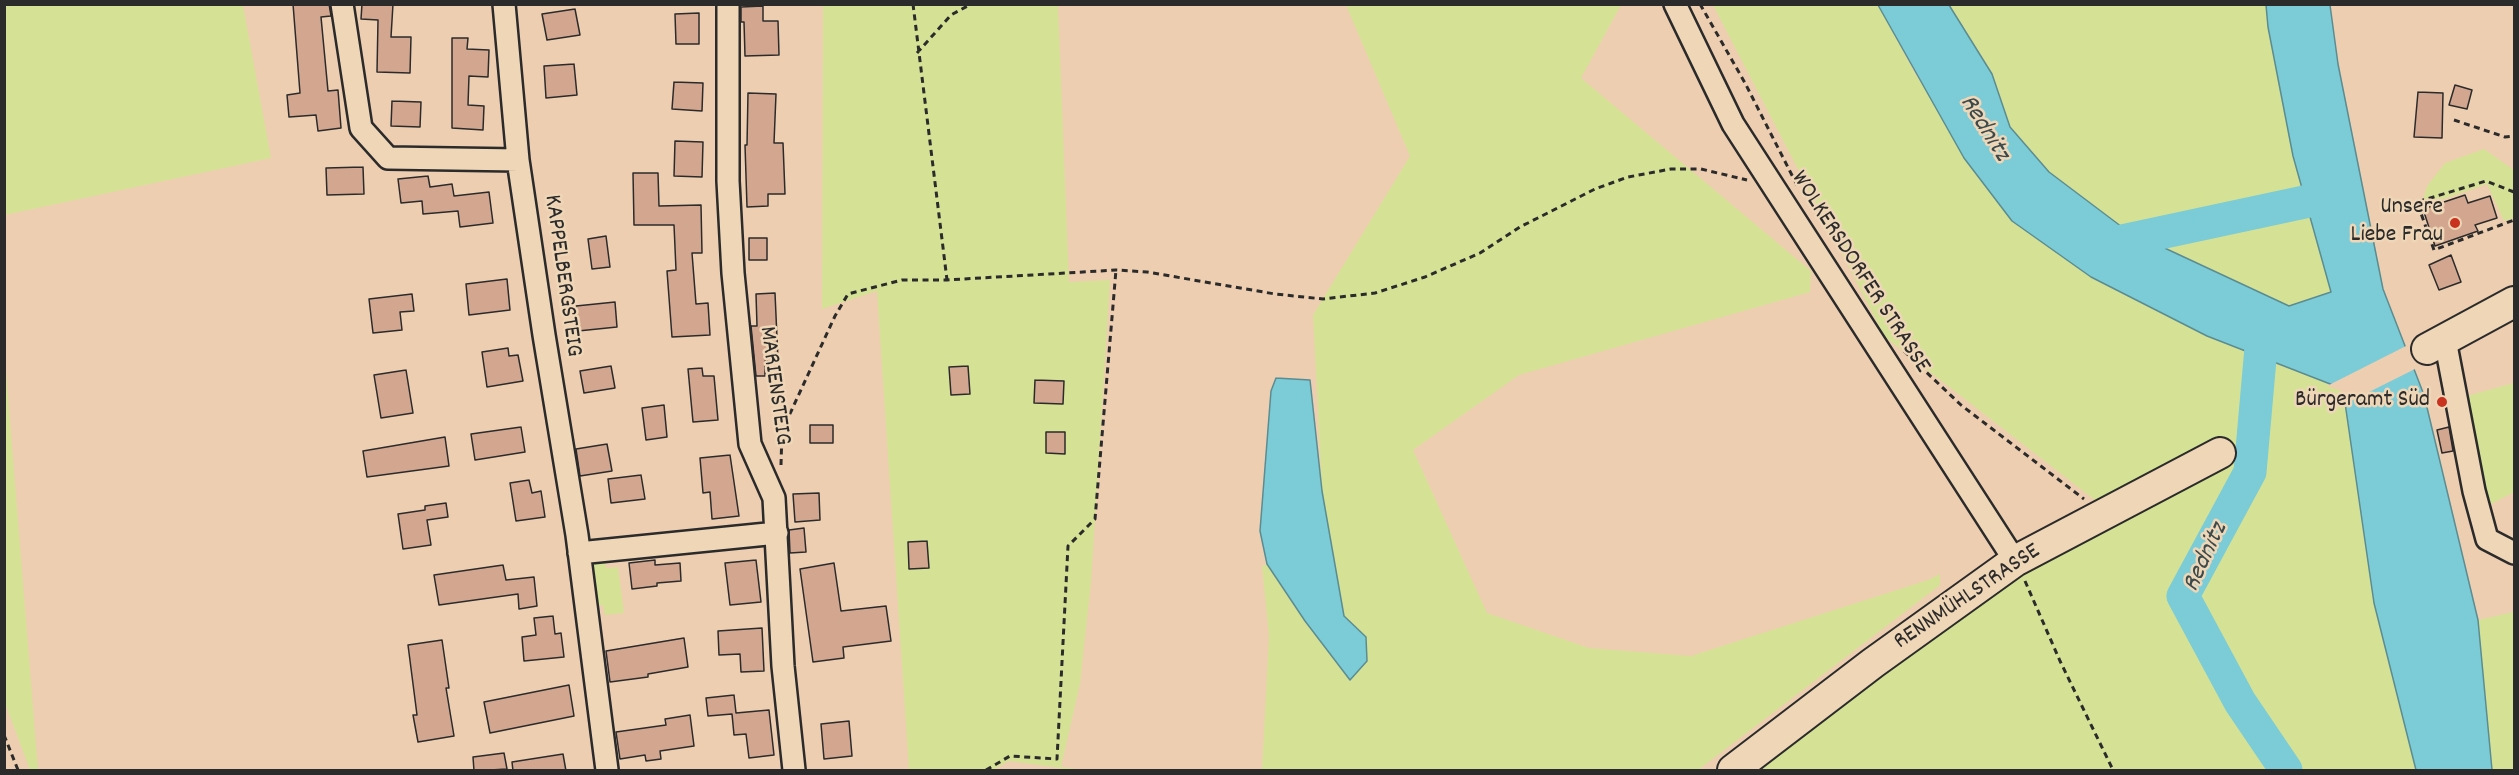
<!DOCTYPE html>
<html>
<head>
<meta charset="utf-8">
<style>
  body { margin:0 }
  #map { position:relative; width:2519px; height:775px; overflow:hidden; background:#eeceb0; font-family:Dekko,sans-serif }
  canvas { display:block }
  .frame { position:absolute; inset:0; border:6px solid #2b2b2b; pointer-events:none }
</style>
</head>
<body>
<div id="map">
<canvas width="2519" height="775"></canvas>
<div class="frame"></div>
</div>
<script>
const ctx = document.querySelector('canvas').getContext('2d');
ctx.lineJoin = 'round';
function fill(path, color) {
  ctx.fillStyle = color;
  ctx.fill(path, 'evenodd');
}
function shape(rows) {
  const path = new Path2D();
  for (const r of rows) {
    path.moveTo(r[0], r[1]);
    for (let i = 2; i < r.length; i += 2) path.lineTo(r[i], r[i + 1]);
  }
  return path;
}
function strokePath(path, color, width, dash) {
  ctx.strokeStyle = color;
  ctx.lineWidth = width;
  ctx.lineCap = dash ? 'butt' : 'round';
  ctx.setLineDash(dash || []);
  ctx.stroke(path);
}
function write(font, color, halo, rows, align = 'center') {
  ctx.font = font + ' Dekko,sans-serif';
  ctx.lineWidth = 5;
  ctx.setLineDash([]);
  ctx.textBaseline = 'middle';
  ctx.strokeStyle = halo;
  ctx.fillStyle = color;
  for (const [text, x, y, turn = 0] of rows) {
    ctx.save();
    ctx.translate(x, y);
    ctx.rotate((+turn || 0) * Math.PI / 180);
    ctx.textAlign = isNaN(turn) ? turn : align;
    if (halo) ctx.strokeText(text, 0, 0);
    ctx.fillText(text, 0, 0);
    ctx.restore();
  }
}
const green = shape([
  [4,5,243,5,271,158,5,215],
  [823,5,1058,5,1069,282,1110,280,1091,583,1080,684,1061,767,1085,770,1061,770,1061,768,1009,761,993,770,909,770,877,291,822,309],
  [1346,5,1621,5,1581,78,1811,271,1810,292,1519,375,1413,450,1487,613,1589,648,1691,656,1928,580,1940,574,1940,585,1698,770,1262,770,1269,636,1262,566,1267,564,1305,622,1350,679,1367,661,1366,637,1344,616,1322,491,1313,315,1410,156],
  [1713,5,1878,5,1917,77,2091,277,2207,336,2343,389,2374,603,2416,770,1759,770,1856,688,1958,609,2118,518,1885,337],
  [1949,5,2266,5,2268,27,2293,156,2331,292,2289,306,2126,230,2049,172,2010,127,1992,74],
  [2484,149,2514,170,2514,218,2504,221,2487,184,2421,207,2427,186,2445,163],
  [5,358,38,770,30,770,5,703],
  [2514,383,2514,492,2484,508,2463,397],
  [604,556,606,568,618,567,624,613,605,615,603,605,591,606,586,563],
  [2514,612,2514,770,2492,770,2478,620]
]);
const water = shape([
  [1878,5,1949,5,1992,74,2010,127,2049,172,2126,230,2289,306,2331,292,2293,156,2268,27,2266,5,2330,5,2338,64,2383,289,2424,395,2478,620,2492,770,2416,770,2374,603,2343,389,2207,336,2091,277,2012,221,1964,158,1878,5],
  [1276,378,1310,380,1322,491,1344,616,1366,637,1367,661,1350,680,1305,621,1267,564,1260,531,1271,391,1276,378]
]);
const pier = shape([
  [2408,345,2417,368,2343,405,2341,391,2327,386]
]);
const river = shape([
  [2113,243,2337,195],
  [2263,325,2250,472,2183,596,2240,702,2286,770]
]);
const building = shape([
  [293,4,329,4,331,16,321,17,328,91,338,90,341,128,318,131,316,115,289,117,287,95,300,93,293,4],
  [362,4,393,4,391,37,411,37,410,73,377,72,378,20,361,19,362,4],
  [763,6,763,21,778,21,779,55,745,56,744,22,741,22,741,7,763,6],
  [575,9,580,35,547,40,542,14,575,9],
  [699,13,699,44,676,44,675,14,699,13],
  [452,38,468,38,467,49,489,50,488,77,469,76,468,105,484,106,483,130,452,128,452,38],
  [574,64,577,95,546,98,544,66,574,64],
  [674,82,703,83,702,111,672,109,674,82],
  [2455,85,2472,90,2467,109,2449,105,2455,85],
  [2418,92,2443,93,2442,138,2414,137,2418,92],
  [748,93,776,94,774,143,783,143,785,194,768,194,768,206,747,207,745,145,747,145,748,93],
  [392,101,421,102,420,127,391,126,392,101],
  [675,141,703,142,702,177,674,176,675,141],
  [363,167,364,194,327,195,326,168,363,167],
  [633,173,658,173,659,206,701,205,702,253,692,253,696,304,708,303,710,335,672,337,667,271,676,270,674,225,634,225,633,173],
  [428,176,430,187,452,184,454,196,489,192,493,223,460,227,458,211,423,214,422,201,401,203,398,179,428,176],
  [2465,195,2468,203,2490,196,2497,218,2475,225,2478,231,2435,246,2423,209,2465,195],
  [606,236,610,267,592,269,588,239,606,236],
  [749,238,767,238,767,260,749,260,749,238],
  [2451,255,2461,282,2439,290,2429,265,2451,255],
  [507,279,510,310,469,315,466,284,507,279],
  [775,293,778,360,765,361,765,376,756,376,751,326,757,326,756,294,775,293],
  [412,294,414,311,400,312,402,330,373,333,369,299,412,294],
  [615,302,617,327,578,331,576,306,615,302],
  [508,348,509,356,518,355,523,381,487,387,482,352,508,348],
  [611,366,615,388,584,393,580,371,611,366],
  [968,366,970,394,951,395,949,367,968,366],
  [702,368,703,376,714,376,718,420,693,422,688,369,702,368],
  [406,370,413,413,381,418,374,375,406,370],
  [1035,380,1064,381,1063,404,1034,403,1035,380],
  [664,405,667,437,646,440,642,408,664,405],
  [810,425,833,425,833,443,810,443,810,425],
  [521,427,525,452,475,460,471,434,521,427],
  [2449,427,2453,451,2442,453,2437,430,2449,427],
  [1046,432,1065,432,1065,454,1046,453,1046,432],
  [445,437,449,466,367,477,363,451,445,437],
  [607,444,612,471,580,476,576,449,607,444],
  [730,455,739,516,712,519,710,492,703,493,700,458,730,455],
  [641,475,645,499,611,503,608,479,641,475],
  [529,480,532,493,541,491,545,517,516,521,510,483,529,480],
  [819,493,820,520,795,522,793,494,819,493],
  [446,503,448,517,427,520,431,545,403,549,398,514,425,510,425,506,446,503],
  [804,528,806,552,790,553,789,530,804,528],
  [927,541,929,568,909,569,908,542,927,541],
  [655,560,655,565,680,563,681,581,657,583,657,586,632,589,629,563,655,560],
  [756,560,761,602,730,605,725,563,756,560],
  [834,563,841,611,886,606,891,641,843,647,844,658,813,662,800,569,834,563],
  [503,565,506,580,534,577,537,606,519,609,518,594,439,605,434,575,503,565],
  [553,616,555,634,561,633,564,657,524,661,522,637,536,635,534,618,553,616],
  [762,628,764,671,741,672,740,654,719,655,718,631,762,628],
  [684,638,688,667,648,674,648,677,610,682,606,651,684,638],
  [442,640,449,688,446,688,454,736,418,742,413,715,417,715,408,645,442,640],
  [569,685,574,716,490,733,484,702,569,685],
  [734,695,736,713,769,710,774,755,749,758,746,734,734,735,732,714,708,716,706,698,734,695],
  [690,715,694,746,660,751,661,759,646,761,645,755,620,759,616,732,666,725,665,719,690,715],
  [849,721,852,756,824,759,821,724,849,721],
  [504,753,507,769,474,771,473,757,504,753],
  [563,754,566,771,513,771,512,762,563,754]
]);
const path = shape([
  [913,4,947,280],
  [1700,4,1745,83,1798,187],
  [917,53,951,15,971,4],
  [2454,120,2505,137,2514,136],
  [2514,192,2486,181,2417,202,2434,250,2514,220],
  [1904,351,1961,405,2084,499],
  [781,465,782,431,835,316,848,294,902,280,947,280,1116,270,1147,272,1275,294,1323,299,1375,293,1425,277,1480,253,1520,227,1595,189,1628,177,1671,169,1701,169,1747,180],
  [2025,581,2060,661,2113,770],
  [4,735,18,770],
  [986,770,1010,756,1057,759,1068,546,1095,519,1116,270]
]);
const minor = shape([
  [342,4,361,128,388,158,518,160],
  [504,4,518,160,544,335,577,535,607,770],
  [728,4,728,181,733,273,750,444,774,498,783,666,794,770],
  [1675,4,1733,124,2015,561],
  [2445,340,2474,491,2487,539,2514,553],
  [579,553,777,533]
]);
const secondary = shape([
  [2427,349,2514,302],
  [1733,770,1873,663,2015,561,2220,453]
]);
const markers = [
  [2455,223,6,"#c8321e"],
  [2442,402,6,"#c8321e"]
];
const poiNames = [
  ["Unsere",2443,209],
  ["Liebe Frau",2443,237],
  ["Bürgeramt Süd",2430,402]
];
const streetNames = [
  ["WOLKERSDORFER STRASSE",1859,273,57],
  ["KAPPELBERGSTEIG",561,276,82],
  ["MARIENSTEIG",773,386,82],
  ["RENNMÜHLSTRASSE",1968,598,-34]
];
const waterNames = [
  ["Rednitz",1983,129,58],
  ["Rednitz",2207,558,-65]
];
fill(green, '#d5e295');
fill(water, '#7bccd6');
strokePath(water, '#5b8c92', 1.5);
fill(pier, '#eeceb0');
strokePath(river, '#7bccd6', 33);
fill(building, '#d2a68f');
strokePath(building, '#2b2b2b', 1.5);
strokePath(minor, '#2b2b2b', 26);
strokePath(secondary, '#2b2b2b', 34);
strokePath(path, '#2b2b2b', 3, [6, 4.5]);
strokePath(minor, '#efd6b7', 21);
strokePath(secondary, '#efd6b7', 30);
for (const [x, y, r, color] of markers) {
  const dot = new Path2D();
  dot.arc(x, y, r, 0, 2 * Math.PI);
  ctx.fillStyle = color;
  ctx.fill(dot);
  strokePath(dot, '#efd6b7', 2);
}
write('24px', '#2b2b2b', '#efd6b7', poiNames, 'right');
write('24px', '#2b2b2b', '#efd6b7', streetNames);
write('italic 26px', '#3b4b4d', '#efd6b7', waterNames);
</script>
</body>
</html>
